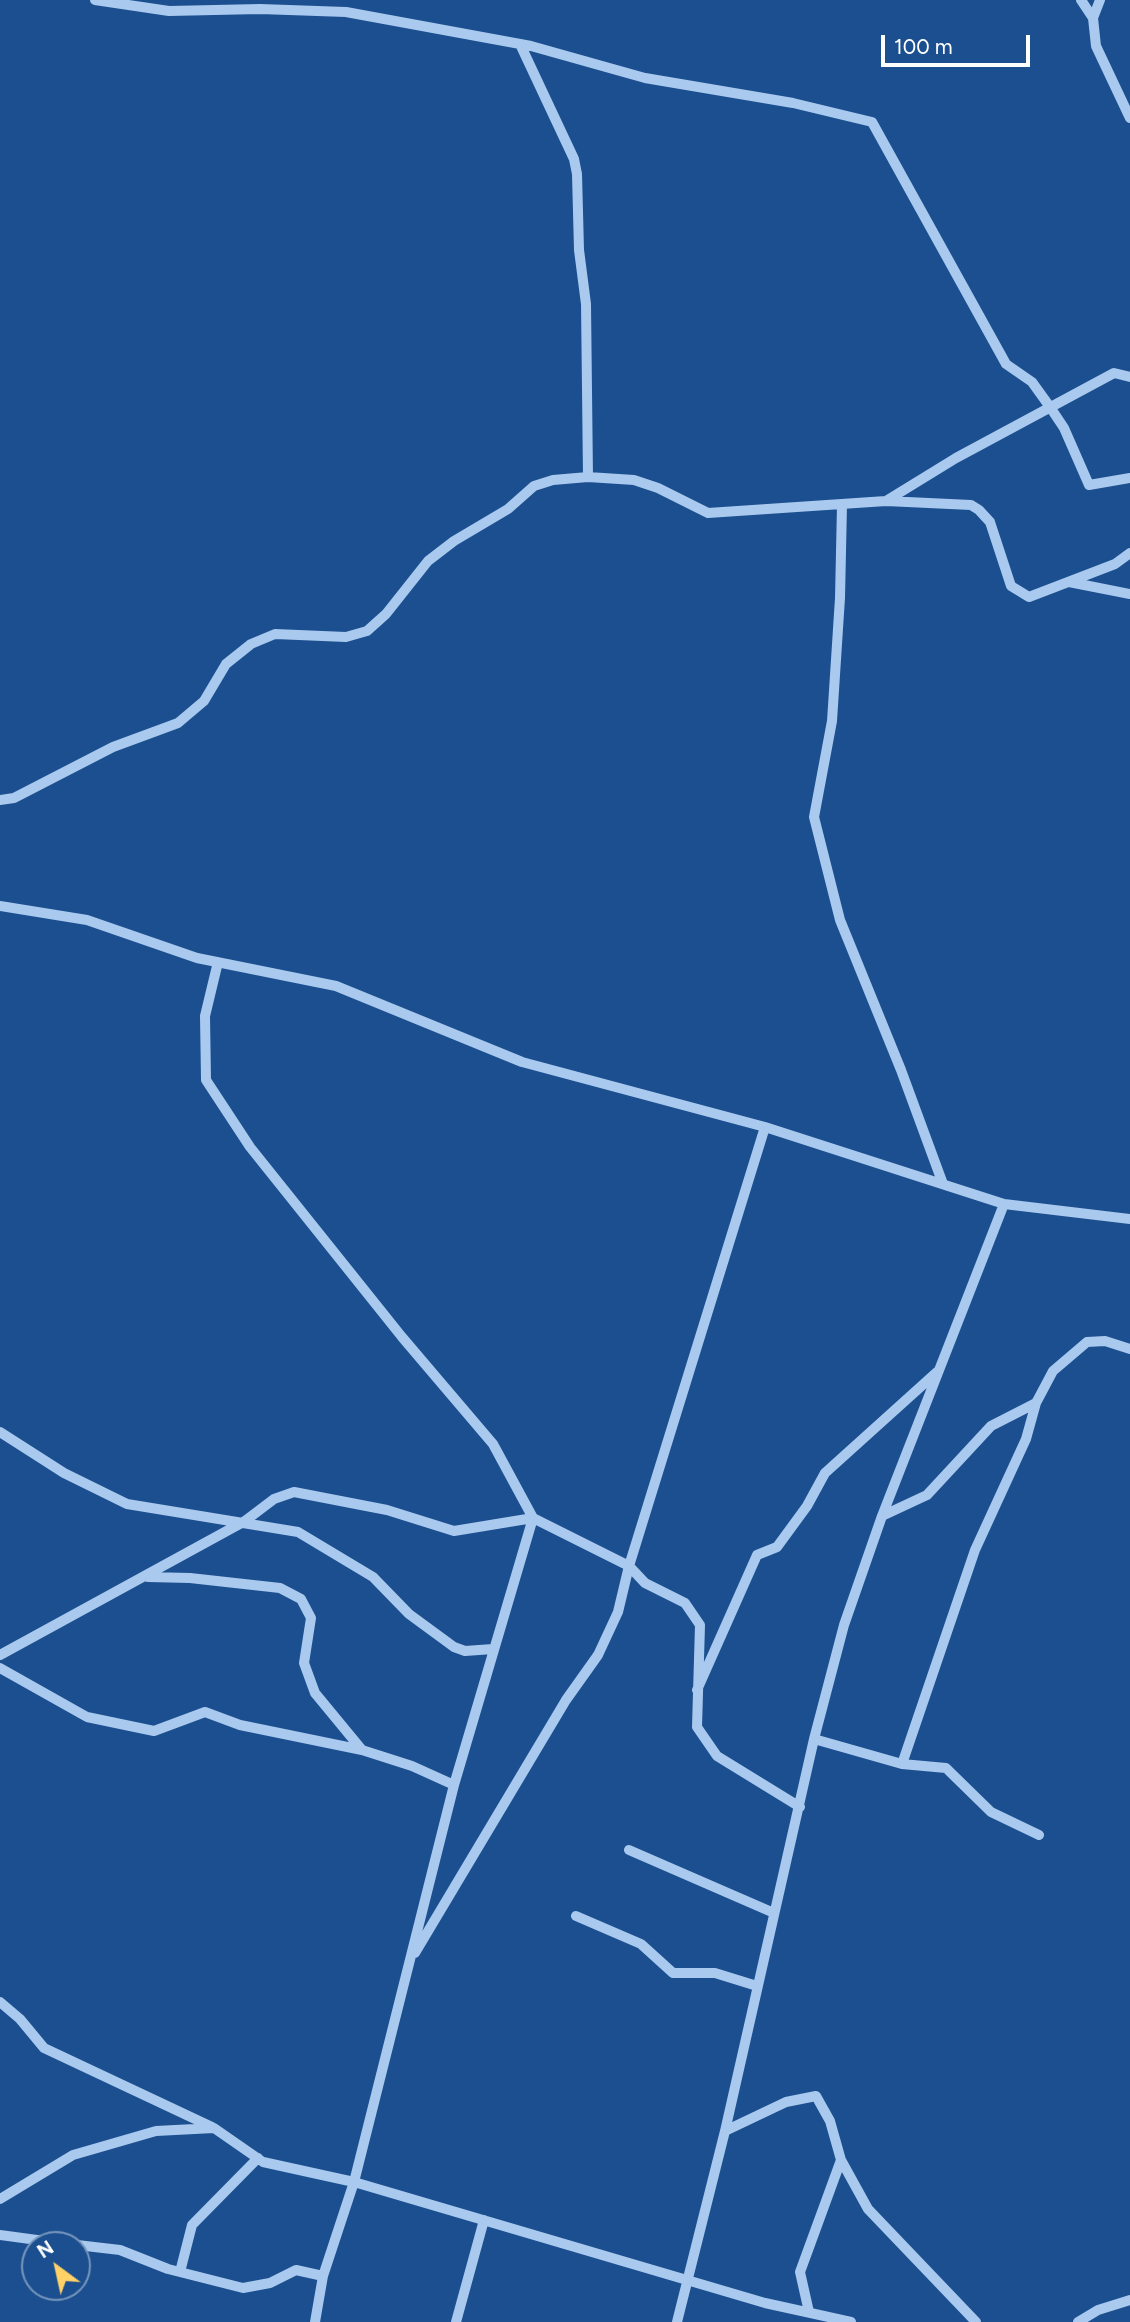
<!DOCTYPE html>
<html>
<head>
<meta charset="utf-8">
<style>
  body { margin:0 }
  #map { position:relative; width:1130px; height:2322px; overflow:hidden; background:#1b4f8f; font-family:Figtree,sans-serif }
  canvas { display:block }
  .north { position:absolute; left:21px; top:2231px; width:70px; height:70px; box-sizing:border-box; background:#1b4f8f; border:2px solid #7695bc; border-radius:50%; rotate:327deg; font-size:19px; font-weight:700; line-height:28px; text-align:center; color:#fff }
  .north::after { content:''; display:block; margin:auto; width:24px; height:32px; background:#ffd166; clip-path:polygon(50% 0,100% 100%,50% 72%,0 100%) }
  .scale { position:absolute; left:881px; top:35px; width:149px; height:32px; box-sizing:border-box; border:4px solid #fff; border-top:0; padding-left:9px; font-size:21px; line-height:24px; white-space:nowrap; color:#fff; -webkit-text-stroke:5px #1b4f8f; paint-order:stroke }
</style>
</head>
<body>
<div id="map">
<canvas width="1130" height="2322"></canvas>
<div class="north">N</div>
<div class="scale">100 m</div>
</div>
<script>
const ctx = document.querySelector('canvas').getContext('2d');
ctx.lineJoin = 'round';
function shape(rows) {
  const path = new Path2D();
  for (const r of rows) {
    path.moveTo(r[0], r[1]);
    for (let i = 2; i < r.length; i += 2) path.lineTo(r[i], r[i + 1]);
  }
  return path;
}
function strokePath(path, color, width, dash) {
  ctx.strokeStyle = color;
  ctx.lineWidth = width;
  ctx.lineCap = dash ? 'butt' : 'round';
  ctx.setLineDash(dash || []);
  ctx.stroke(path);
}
const minor = shape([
  [95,0,169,11,260,9,346,12,531,46,645,78,793,103,872,122,1006,364,1032,382,1050,407,1064,428,1089,485,1130,478],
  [1081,0,1093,18,1096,46,1130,118],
  [1093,18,1100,0],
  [520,44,574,159,577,174,579,250,586,304,588,477],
  [886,501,971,505,979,510,990,522,1011,586,1029,597,1115,564,1130,553],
  [842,505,840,598,832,721,814,817,840,920,901,1070,943,1184],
  [1069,582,1130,594],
  [0,800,14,798,113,747,178,723,204,701,226,664,251,644,275,634,346,637,367,631,386,614,428,561,454,541,508,509,534,486,553,480,588,477,634,480,658,488,708,513,886,501,956,458,1114,373,1130,377],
  [0,906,87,920,197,958,336,986,522,1062,765,1127,1004,1204,1130,1219],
  [0,1432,64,1473,127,1504,298,1532,373,1577,409,1614,454,1647,465,1651,493,1649],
  [882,1516,927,1495,991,1426,1036,1403,1053,1371,1087,1342,1105,1341,1130,1349],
  [629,1566,645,1583,685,1603,700,1625,697,1727,717,1756,800,1807],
  [148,1577,190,1578,280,1588,301,1599,311,1618,304,1663,315,1693,362,1750,412,1766,454,1785],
  [0,1655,245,1521,274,1499,294,1492,387,1510,454,1531,533,1518,493,1444,402,1337,250,1147,206,1080,205,1016,218,962],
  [0,1668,87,1717,154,1731,205,1712,240,1725,362,1750],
  [697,1690,757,1555,777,1547,807,1506,825,1473,937,1372],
  [814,1739,902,1764,946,1768,991,1812,1039,1835],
  [902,1764,975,1550,1026,1439,1036,1403],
  [629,1850,774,1913],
  [576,1916,641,1944,673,1973,715,1973,757,1986],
  [415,1953,566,1700,598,1655,618,1612,629,1566],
  [0,2002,20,2019,44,2048,212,2127],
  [725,2131,786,2102,816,2096,830,2121,841,2160,868,2209,976,2322],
  [0,2199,73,2155,156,2131,214,2128,263,2162,354,2182,765,2303,851,2322],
  [0,2235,74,2245],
  [77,2245,120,2250,168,2269,243,2288,270,2283,296,2270,323,2276],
  [180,2272,192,2225,258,2158],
  [809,2312,800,2272,841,2160],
  [315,2322,323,2276,354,2182,454,1785,533,1518,629,1566,765,1127],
  [456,2322,484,2220],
  [677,2322,725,2131,814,1739,844,1625,882,1516,1004,1204],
  [1078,2322,1098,2310,1130,2300]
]);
strokePath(minor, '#a9c9ee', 10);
</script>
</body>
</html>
